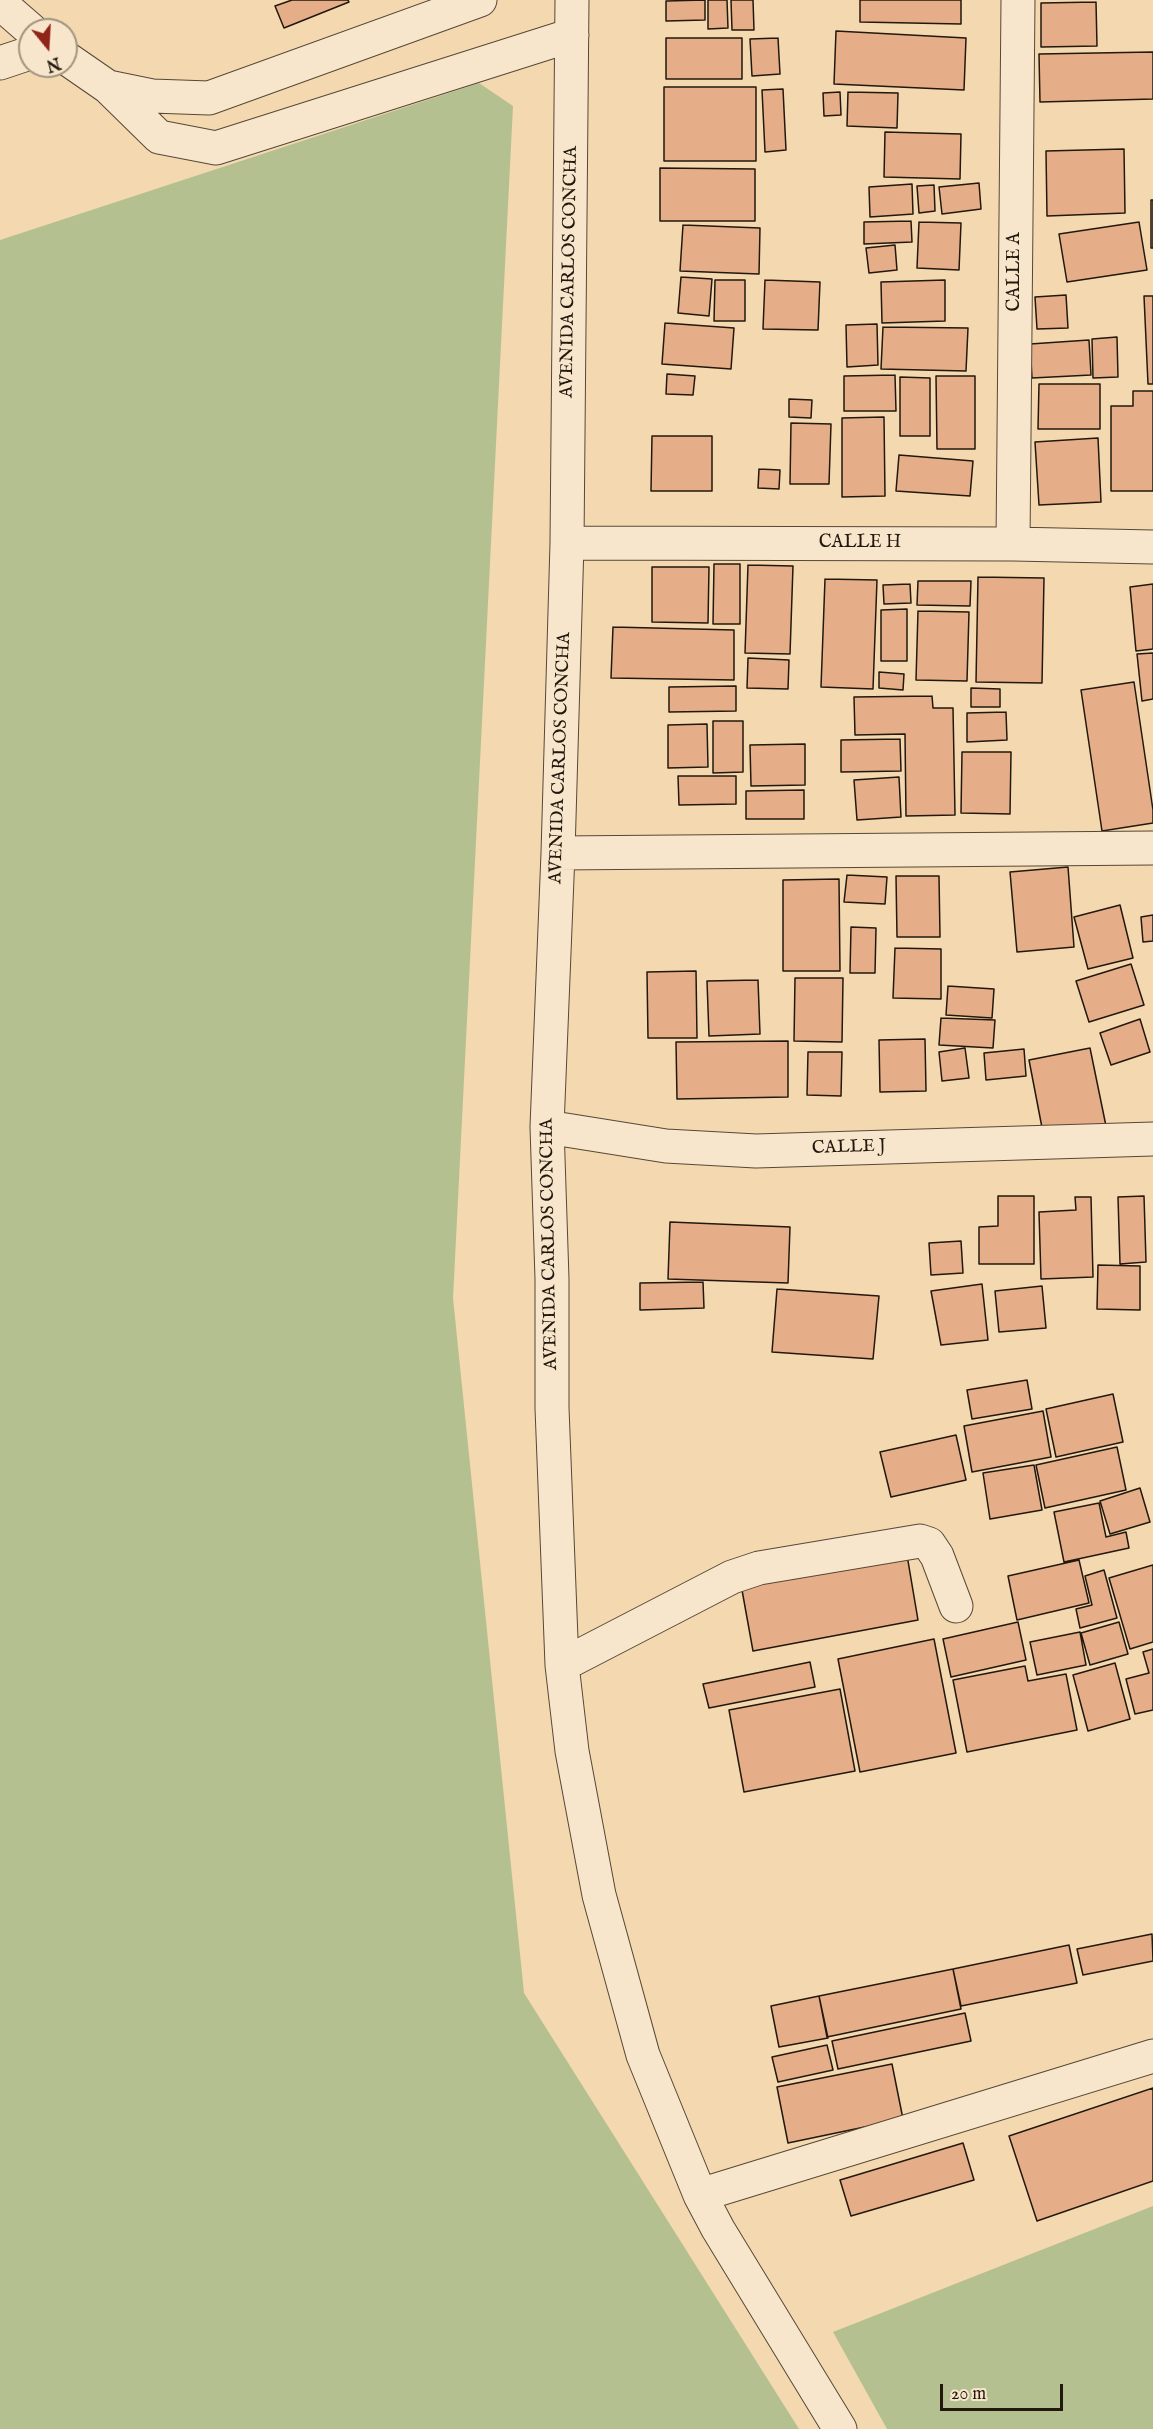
<!DOCTYPE html>
<html>
<head>
<meta charset="utf-8">
<style>
  body { margin:0 }
  #map { position:relative; width:1153px; height:2429px; overflow:hidden; background:#f3d8b0; font-family:"IM FELL English",serif }
  canvas { display:block }
  .north { position:absolute; left:18px; top:18px; width:60px; height:60px; box-sizing:border-box; background:#f7e6cc; border:2px solid #a29480; border-radius:50%; rotate:162deg; font-size:16px; font-weight:700; line-height:24px; text-align:center; color:#22180d }
  .north::after { content:''; display:block; margin:auto; width:21px; height:27px; background:#8f2418; clip-path:polygon(50% 0,100% 100%,50% 72%,0 100%) }
  .scale { position:absolute; left:940px; top:2384px; width:123px; height:27px; box-sizing:border-box; border:3px solid #22180d; border-top:0; padding-left:8px; font-size:18px; line-height:21px; white-space:nowrap; color:#22180d; -webkit-text-stroke:4px #f7e6cc; paint-order:stroke }
</style>
</head>
<body>
<div id="map">
<canvas width="1153" height="2429"></canvas>
<div class="north">N</div>
<div class="scale">20 m</div>
</div>
<script>
const ctx = document.querySelector('canvas').getContext('2d');
ctx.lineJoin = 'round';
function fill(path, color) {
  ctx.fillStyle = color;
  ctx.fill(path, 'evenodd');
}
function shape(rows) {
  const path = new Path2D();
  for (const r of rows) {
    path.moveTo(r[0], r[1]);
    for (let i = 2; i < r.length; i += 2) path.lineTo(r[i], r[i + 1]);
  }
  return path;
}
function strokePath(path, color, width, dash) {
  ctx.strokeStyle = color;
  ctx.lineWidth = width;
  ctx.lineCap = dash ? 'butt' : 'round';
  ctx.setLineDash(dash || []);
  ctx.stroke(path);
}
function write(font, color, halo, rows, align = 'center') {
  ctx.font = font + ' "IM FELL English",serif';
  ctx.lineWidth = 5;
  ctx.setLineDash([]);
  ctx.textBaseline = 'middle';
  ctx.strokeStyle = halo;
  ctx.fillStyle = color;
  for (const [text, x, y, turn = 0] of rows) {
    ctx.save();
    ctx.translate(x, y);
    ctx.rotate((+turn || 0) * Math.PI / 180);
    ctx.textAlign = isNaN(turn) ? turn : align;
    if (halo) ctx.strokeText(text, 0, 0);
    ctx.fillText(text, 0, 0);
    ctx.restore();
  }
}
const green = shape([
  [479,83,513,106,453,1298,524,1993,799,2429,0,2429,0,240],
  [1153,2206,1153,2429,887,2429,833,2332]
]);
const building = shape([
  [292,0,348,0,349,2,284,28,275,6,292,0],
  [705,0,705,20,666,21,666,1,705,0],
  [708,0,727,0,728,28,708,29,708,0],
  [731,0,753,0,754,30,732,30,731,0],
  [860,0,961,0,961,24,860,22,860,0],
  [1096,2,1097,46,1041,47,1041,3,1096,2],
  [836,31,966,38,964,90,834,84,836,31],
  [666,38,742,38,742,79,666,79,666,38],
  [778,38,780,74,752,76,750,39,778,38],
  [1153,52,1153,99,1040,102,1039,54,1153,52],
  [664,87,756,87,756,161,664,161,664,87],
  [783,89,786,150,765,152,762,90,783,89],
  [840,92,841,115,824,116,823,93,840,92],
  [848,92,898,93,897,128,847,126,848,92],
  [885,132,961,134,960,179,884,177,885,132],
  [1124,149,1125,213,1047,216,1046,151,1124,149],
  [660,168,755,169,755,221,660,221,660,168],
  [979,183,981,209,942,214,939,187,979,183],
  [912,184,913,214,870,217,869,187,912,184],
  [934,185,935,211,919,213,917,186,934,185],
  [1151,200,1153,200,1153,248,1151,248,1151,200],
  [911,221,912,242,864,244,864,222,911,221],
  [919,222,961,223,959,270,917,268,919,222],
  [1139,222,1147,270,1067,282,1059,234,1139,222],
  [683,225,760,228,759,274,680,271,683,225],
  [895,245,897,270,869,273,866,248,895,245],
  [681,277,712,279,709,316,678,313,681,277],
  [715,280,745,280,745,321,714,321,715,280],
  [765,280,820,282,818,330,763,329,765,280],
  [945,280,945,321,882,323,881,282,945,280],
  [1066,295,1068,328,1037,329,1035,297,1066,295],
  [1144,296,1153,296,1153,384,1148,384,1144,296],
  [665,323,734,328,731,369,662,364,665,323],
  [877,324,878,365,847,367,846,325,877,324],
  [883,327,968,328,966,371,881,369,883,327],
  [1117,337,1118,377,1093,378,1092,339,1117,337],
  [1089,340,1091,375,1032,378,1030,344,1089,340],
  [667,374,695,376,693,395,666,394,667,374],
  [895,375,896,411,844,411,844,376,895,375],
  [936,376,975,376,975,449,937,449,936,376],
  [900,377,930,378,930,436,900,436,900,377],
  [1039,384,1100,384,1100,429,1038,429,1039,384],
  [1133,391,1153,391,1153,491,1111,491,1111,406,1133,406,1133,391],
  [789,399,812,400,811,418,789,417,789,399],
  [884,417,885,496,842,497,842,418,884,417],
  [791,423,831,424,829,484,790,484,791,423],
  [652,436,712,436,712,491,651,491,652,436],
  [1098,438,1101,502,1039,505,1035,442,1098,438],
  [899,455,973,461,970,496,896,491,899,455],
  [759,469,780,470,779,489,758,488,759,469],
  [714,564,740,564,740,624,713,624,714,564],
  [748,565,793,566,790,654,745,653,748,565],
  [652,567,709,567,708,623,652,622,652,567],
  [978,577,1044,578,1042,683,976,682,978,577],
  [825,579,877,580,873,689,821,687,825,579],
  [918,581,971,581,970,606,917,605,918,581],
  [910,584,911,603,884,604,883,585,910,584],
  [1153,584,1153,649,1136,651,1130,587,1153,584],
  [907,609,907,661,881,661,881,610,907,609],
  [918,611,969,612,967,681,916,680,918,611],
  [613,627,734,630,734,680,611,678,613,627],
  [1153,653,1153,699,1142,701,1137,654,1153,653],
  [748,658,789,660,788,689,747,688,748,658],
  [879,672,904,674,903,690,879,688,879,672],
  [1134,682,1153,810,1153,823,1102,831,1081,690,1134,682],
  [736,686,736,711,669,712,669,687,736,686],
  [971,688,1000,689,1000,707,971,707,971,688],
  [932,696,933,708,953,708,955,815,906,816,905,734,855,735,854,697,932,696],
  [1006,712,1007,740,967,742,967,713,1006,712],
  [713,721,743,721,743,772,713,773,713,721],
  [707,724,708,767,668,768,668,725,707,724],
  [900,739,901,771,841,772,841,740,900,739],
  [805,744,805,785,751,786,750,745,805,744],
  [962,752,1011,752,1010,814,961,813,962,752],
  [678,776,736,776,736,804,679,805,678,776],
  [899,777,901,817,857,820,854,780,899,777],
  [804,790,804,819,746,819,746,791,804,790],
  [1068,867,1074,947,1017,952,1010,872,1068,867],
  [847,875,887,877,885,904,844,902,847,875],
  [896,876,939,876,940,937,897,937,896,876],
  [839,879,840,971,783,971,783,880,839,879],
  [1120,905,1133,958,1088,969,1074,917,1120,905],
  [1153,915,1153,941,1143,942,1141,917,1153,915],
  [851,927,876,928,875,973,850,973,851,927],
  [895,948,941,949,941,999,893,998,895,948],
  [1131,964,1144,1005,1089,1022,1076,981,1131,964],
  [696,971,697,1038,648,1038,647,972,696,971],
  [795,978,843,978,842,1042,794,1041,795,978],
  [758,980,760,1034,709,1036,707,981,758,980],
  [948,986,994,989,992,1018,946,1015,948,986],
  [941,1018,995,1020,993,1048,939,1045,941,1018],
  [1140,1019,1150,1052,1111,1065,1100,1033,1140,1019],
  [925,1039,926,1091,880,1092,879,1040,925,1039],
  [788,1041,788,1097,677,1099,676,1042,788,1041],
  [965,1048,969,1078,942,1081,939,1052,965,1048],
  [1090,1048,1106,1126,1044,1138,1029,1060,1090,1048],
  [1024,1049,1026,1076,986,1080,984,1053,1024,1049],
  [808,1052,842,1052,841,1096,807,1095,808,1052],
  [998,1196,1034,1196,1034,1264,979,1264,979,1227,998,1226,998,1196],
  [1144,1196,1146,1262,1120,1264,1118,1197,1144,1196],
  [1075,1197,1091,1197,1093,1277,1041,1279,1039,1212,1076,1210,1075,1197],
  [670,1222,790,1227,788,1283,668,1279,670,1222],
  [961,1241,963,1273,931,1275,929,1243,961,1241],
  [1098,1265,1140,1266,1140,1310,1097,1309,1098,1265],
  [703,1282,704,1308,640,1310,640,1283,703,1282],
  [982,1284,988,1340,941,1345,931,1291,982,1284],
  [1042,1286,1046,1328,999,1332,995,1291,1042,1286],
  [777,1289,879,1296,873,1359,772,1352,777,1289],
  [1027,1380,1032,1409,972,1419,967,1390,1027,1380],
  [1113,1394,1123,1442,1056,1457,1046,1409,1113,1394],
  [1043,1411,1051,1457,972,1472,964,1426,1043,1411],
  [956,1435,966,1480,891,1497,880,1452,956,1435],
  [1117,1447,1126,1490,1045,1508,1036,1465,1117,1447],
  [1034,1465,1042,1510,990,1519,983,1473,1034,1465],
  [1140,1488,1150,1522,1110,1534,1100,1501,1140,1488],
  [1099,1503,1106,1537,1126,1532,1129,1548,1064,1562,1054,1512,1099,1503],
  [906,1549,918,1620,753,1651,740,1579,906,1549],
  [1079,1560,1089,1603,1017,1620,1008,1576,1079,1560],
  [1153,1565,1153,1642,1130,1649,1109,1578,1153,1565],
  [1104,1570,1117,1618,1080,1628,1076,1609,1092,1605,1085,1576,1104,1570],
  [1018,1622,1026,1660,951,1677,943,1639,1018,1622],
  [1119,1622,1128,1654,1090,1665,1081,1633,1119,1622],
  [1080,1632,1086,1665,1037,1675,1030,1642,1080,1632],
  [934,1639,956,1753,860,1772,838,1659,934,1639],
  [1153,1649,1153,1710,1135,1714,1126,1679,1149,1673,1143,1652,1153,1649],
  [810,1662,815,1687,709,1708,703,1684,810,1662],
  [1115,1663,1130,1719,1088,1731,1073,1675,1115,1663],
  [1025,1666,1028,1681,1066,1674,1077,1730,967,1752,953,1680,1025,1666],
  [840,1689,855,1771,744,1792,729,1710,840,1689],
  [1152,1934,1153,1961,1083,1975,1077,1949,1152,1934],
  [1069,1945,1077,1983,961,2006,953,1969,1069,1945],
  [953,1969,961,2009,827,2037,819,1996,953,1969],
  [819,1996,828,2038,779,2047,771,2006,819,1996],
  [965,2013,971,2041,838,2069,832,2041,965,2013],
  [827,2045,833,2070,778,2082,772,2057,827,2045],
  [892,2064,903,2119,788,2143,777,2087,892,2064],
  [1153,2088,1153,2181,1037,2221,1009,2136,1153,2088],
  [963,2143,974,2180,851,2216,840,2180,963,2143]
]);
const minor = shape([
  [572,0,567,543,558,853,547,1127,552,1279,552,1408,562,1665,572,1751,599,1895,643,2055,700,2195,718,2229,840,2429],
  [0,3,31,30],
  [66,58,108,87,159,137,216,148,572,35],
  [0,63,30,53],
  [108,87,152,96,209,98,480,0],
  [567,543,1013,544,1153,547],
  [1013,544,1018,0],
  [558,853,1153,848],
  [547,1127,666,1146,756,1151,1153,1139],
  [562,1665,732,1577,759,1568,920,1541,929,1544,937,1556,956,1606],
  [700,2195,1153,2056]
]);
const streetNames = [
  ["AVENIDA CARLOS CONCHA",570,272,-89],
  ["CALLE A",1015,272,-90],
  ["CALLE H",860,543],
  ["AVENIDA CARLOS CONCHA",561,758,-88],
  ["CALLE J",849,1148,-2],
  ["AVENIDA CARLOS CONCHA",550,1244,-91]
];
fill(green, '#b5c090');
fill(building, '#e6ae88');
strokePath(building, '#22180d', 1.5);
strokePath(minor, '#564836', 35);
strokePath(minor, '#f7e6cc', 33);
write('18px', '#22180d', '#f7e6cc', streetNames);
</script>
</body>
</html>
